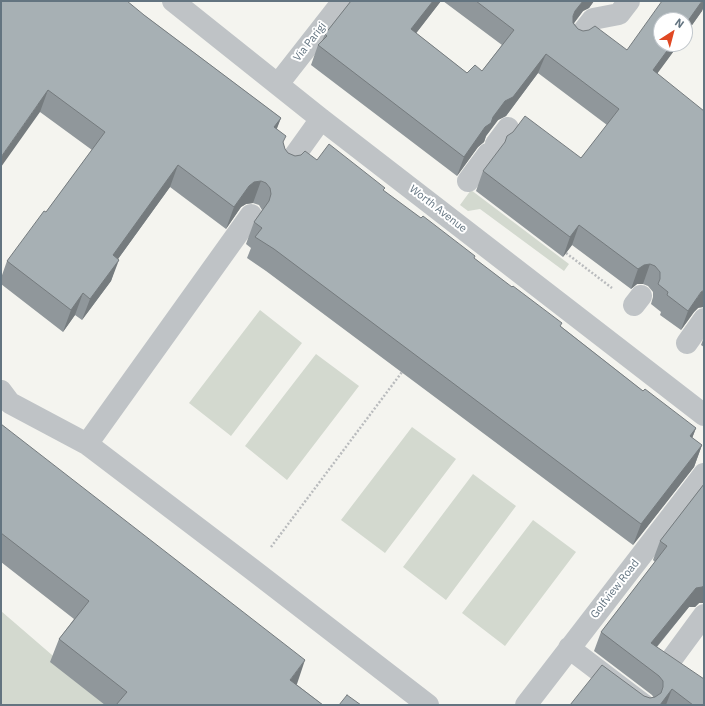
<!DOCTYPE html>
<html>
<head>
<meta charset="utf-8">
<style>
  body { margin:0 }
  #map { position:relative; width:705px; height:706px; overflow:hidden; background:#f4f4ef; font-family:"IBM Plex Sans",sans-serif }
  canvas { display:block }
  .frame { position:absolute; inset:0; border:2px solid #637480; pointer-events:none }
  .north { position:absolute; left:653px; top:12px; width:40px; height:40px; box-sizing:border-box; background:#fff; border:1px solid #c1c7cc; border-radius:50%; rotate:36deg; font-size:11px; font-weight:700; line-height:16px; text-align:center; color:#637480 }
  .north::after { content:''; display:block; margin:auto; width:14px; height:18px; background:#e04823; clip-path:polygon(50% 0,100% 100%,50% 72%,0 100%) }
</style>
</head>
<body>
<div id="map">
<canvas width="705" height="706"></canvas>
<div class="frame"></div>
<div class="north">N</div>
</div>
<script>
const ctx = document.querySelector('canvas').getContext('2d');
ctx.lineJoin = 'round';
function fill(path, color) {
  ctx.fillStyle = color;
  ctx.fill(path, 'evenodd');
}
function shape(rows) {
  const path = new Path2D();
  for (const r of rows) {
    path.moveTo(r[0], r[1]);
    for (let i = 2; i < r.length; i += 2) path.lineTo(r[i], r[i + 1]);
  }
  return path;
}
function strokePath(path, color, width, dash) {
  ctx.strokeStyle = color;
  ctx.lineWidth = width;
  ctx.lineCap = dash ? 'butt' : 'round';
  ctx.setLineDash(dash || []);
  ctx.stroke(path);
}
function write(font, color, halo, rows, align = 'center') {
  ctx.font = font + ' "IBM Plex Sans",sans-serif';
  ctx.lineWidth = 4;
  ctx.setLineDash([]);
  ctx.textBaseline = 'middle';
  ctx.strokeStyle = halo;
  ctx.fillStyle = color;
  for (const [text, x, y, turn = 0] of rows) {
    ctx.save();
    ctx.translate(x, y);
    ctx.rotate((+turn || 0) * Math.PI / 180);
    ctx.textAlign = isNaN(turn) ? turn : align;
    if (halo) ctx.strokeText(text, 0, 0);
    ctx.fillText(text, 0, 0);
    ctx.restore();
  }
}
const green = shape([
  [471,190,569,264,564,271,480,209,468,211,460,205],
  [260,310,302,343,231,436,189,403],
  [316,354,359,386,287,480,245,446],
  [412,427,456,459,385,553,341,520],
  [473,474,516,506,446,600,403,567],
  [533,520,576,552,505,646,462,613],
  [1,611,110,705,1,705]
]);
const path = shape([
  [566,253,612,288],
  [271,547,402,372]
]);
const minor = shape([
  [173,1,321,119,704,415],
  [578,38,593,19,619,14,629,1],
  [278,84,343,1],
  [496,144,508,128],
  [288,165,321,119],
  [468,181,488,154],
  [251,215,87,444,253,570,428,705],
  [634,305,641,296],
  [687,343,704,319],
  [1,391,10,403,87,444],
  [569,648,644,705],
  [668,664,704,615],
  [526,705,704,474]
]);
const wall = shape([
  [1,1,144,15,281,118,276,129,283,142,285,149,288,153,295,156,317,160,384,191,474,258,643,391,696,428,692,438,702,445,694,467,633,545,266,271,247,258,251,248,246,244,254,222,262,210,259,205,253,203,246,204,241,207,226,229,170,187,118,259,111,281,82,320,75,315,63,332,1,284,1,278,7,261,46,212,92,150,40,112],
  [351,1,441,1,416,33,467,73,482,71,502,45,443,1,594,1,589,8,583,11,574,23,578,29,627,50,704,1,704,6,702,11,685,35,685,20,679,44,657,73,698,308,694,312,681,330,660,315,661,312,651,304,653,297,653,292,648,286,643,284,637,284,631,289,572,245,563,257,476,191,483,171,581,158,607,125,538,73,506,116,498,120,486,136,484,142,478,147,457,176,311,65,318,45,322,41,325,34],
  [704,337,704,347,701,345],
  [1,424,297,684,296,684,323,705,105,705,50,662,59,639,74,619,1,562],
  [704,484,704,603,699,603,695,607,689,607,657,647,704,705,570,705,644,696,650,698,654,698,652,695,594,651,601,632,655,562,653,560,660,541]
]);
const shadedWall = shape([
  [433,1,441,1,404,49,411,29],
  [583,1,594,1,589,8,583,11,568,31,566,36,575,11],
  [702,1,704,1,704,6,702,11,685,35,685,25],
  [672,44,679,44,646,89,653,70],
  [546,54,538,73,506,116,498,120,486,136,484,142,478,147,457,176,464,157,485,127,505,101],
  [48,90,40,112,1,167,1,157],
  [281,118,273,139,274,127],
  [178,165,170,187,105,277,113,255],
  [261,181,253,203,246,204,241,207,226,229,234,207,249,186,254,182],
  [579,225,572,245,563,257,570,237],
  [119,260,111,281,82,320,90,299],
  [650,264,643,284,637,284,631,289,638,269,644,265],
  [704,290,704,307,698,308,694,312,681,330,688,311,701,292],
  [83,293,75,315,63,332,71,310],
  [696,428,688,449,690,436],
  [702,445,694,467,633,545,641,524],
  [704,586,704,603,699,603,695,607,689,607,644,662,651,643,696,588],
  [305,660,297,684,282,703,290,680],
  [672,689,666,705,660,705]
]);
const building = shape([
  [1,1,127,1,144,15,281,118,274,127,286,136,283,142,285,149,288,153,295,156,301,155,305,151,317,160,329,144,385,188,383,190,421,218,423,216,475,256,474,258,512,287,513,286,562,323,560,326,643,391,645,389,696,428,690,436,702,445,641,524,274,249,255,237,262,228,254,222,269,201,271,194,270,188,266,183,261,181,254,182,249,186,234,207,178,165,113,255,119,260,90,299,83,293,71,310,7,261,44,211,46,212,105,132,48,90,1,157,1,1],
  [351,1,433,1,411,29,467,73,475,65,482,71,514,30,476,1,583,1,575,11,573,16,573,23,578,29,583,31,589,30,595,26,627,50,662,1,702,1,685,25,685,20,661,20,661,44,672,44,653,70,704,111,704,290,701,292,688,311,667,295,668,292,658,284,660,279,660,272,655,266,650,264,644,265,638,269,579,225,570,237,483,171,505,142,507,136,513,132,525,116,581,158,619,109,546,54,513,97,505,101,493,117,491,123,485,127,464,157,318,45,327,36,325,34,351,1],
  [1,424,305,660,290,680,323,705,116,705,127,692,59,639,89,601,1,533,1,424],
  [704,484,704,586,702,587,696,588,651,643,704,679,704,705,693,705,672,689,660,705,570,705,602,665,644,696,650,698,655,697,661,693,663,687,663,681,659,676,601,632,667,546,660,541,704,484],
  [347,695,361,705,339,705,347,695]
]);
const streetNames = [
  ["Via Parigi",310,42,-52],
  ["Worth Avenue",438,209,38],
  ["Golfview Road",615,589,-52]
];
fill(green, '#d3d9cf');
strokePath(path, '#b9bbbd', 2.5, [2, 2]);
strokePath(minor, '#bfc3c6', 22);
fill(wall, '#90979b');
fill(shadedWall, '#757b7e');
fill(building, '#a7b0b4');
strokePath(building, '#757b7e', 1);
write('11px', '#637480', '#fff', streetNames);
</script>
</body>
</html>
